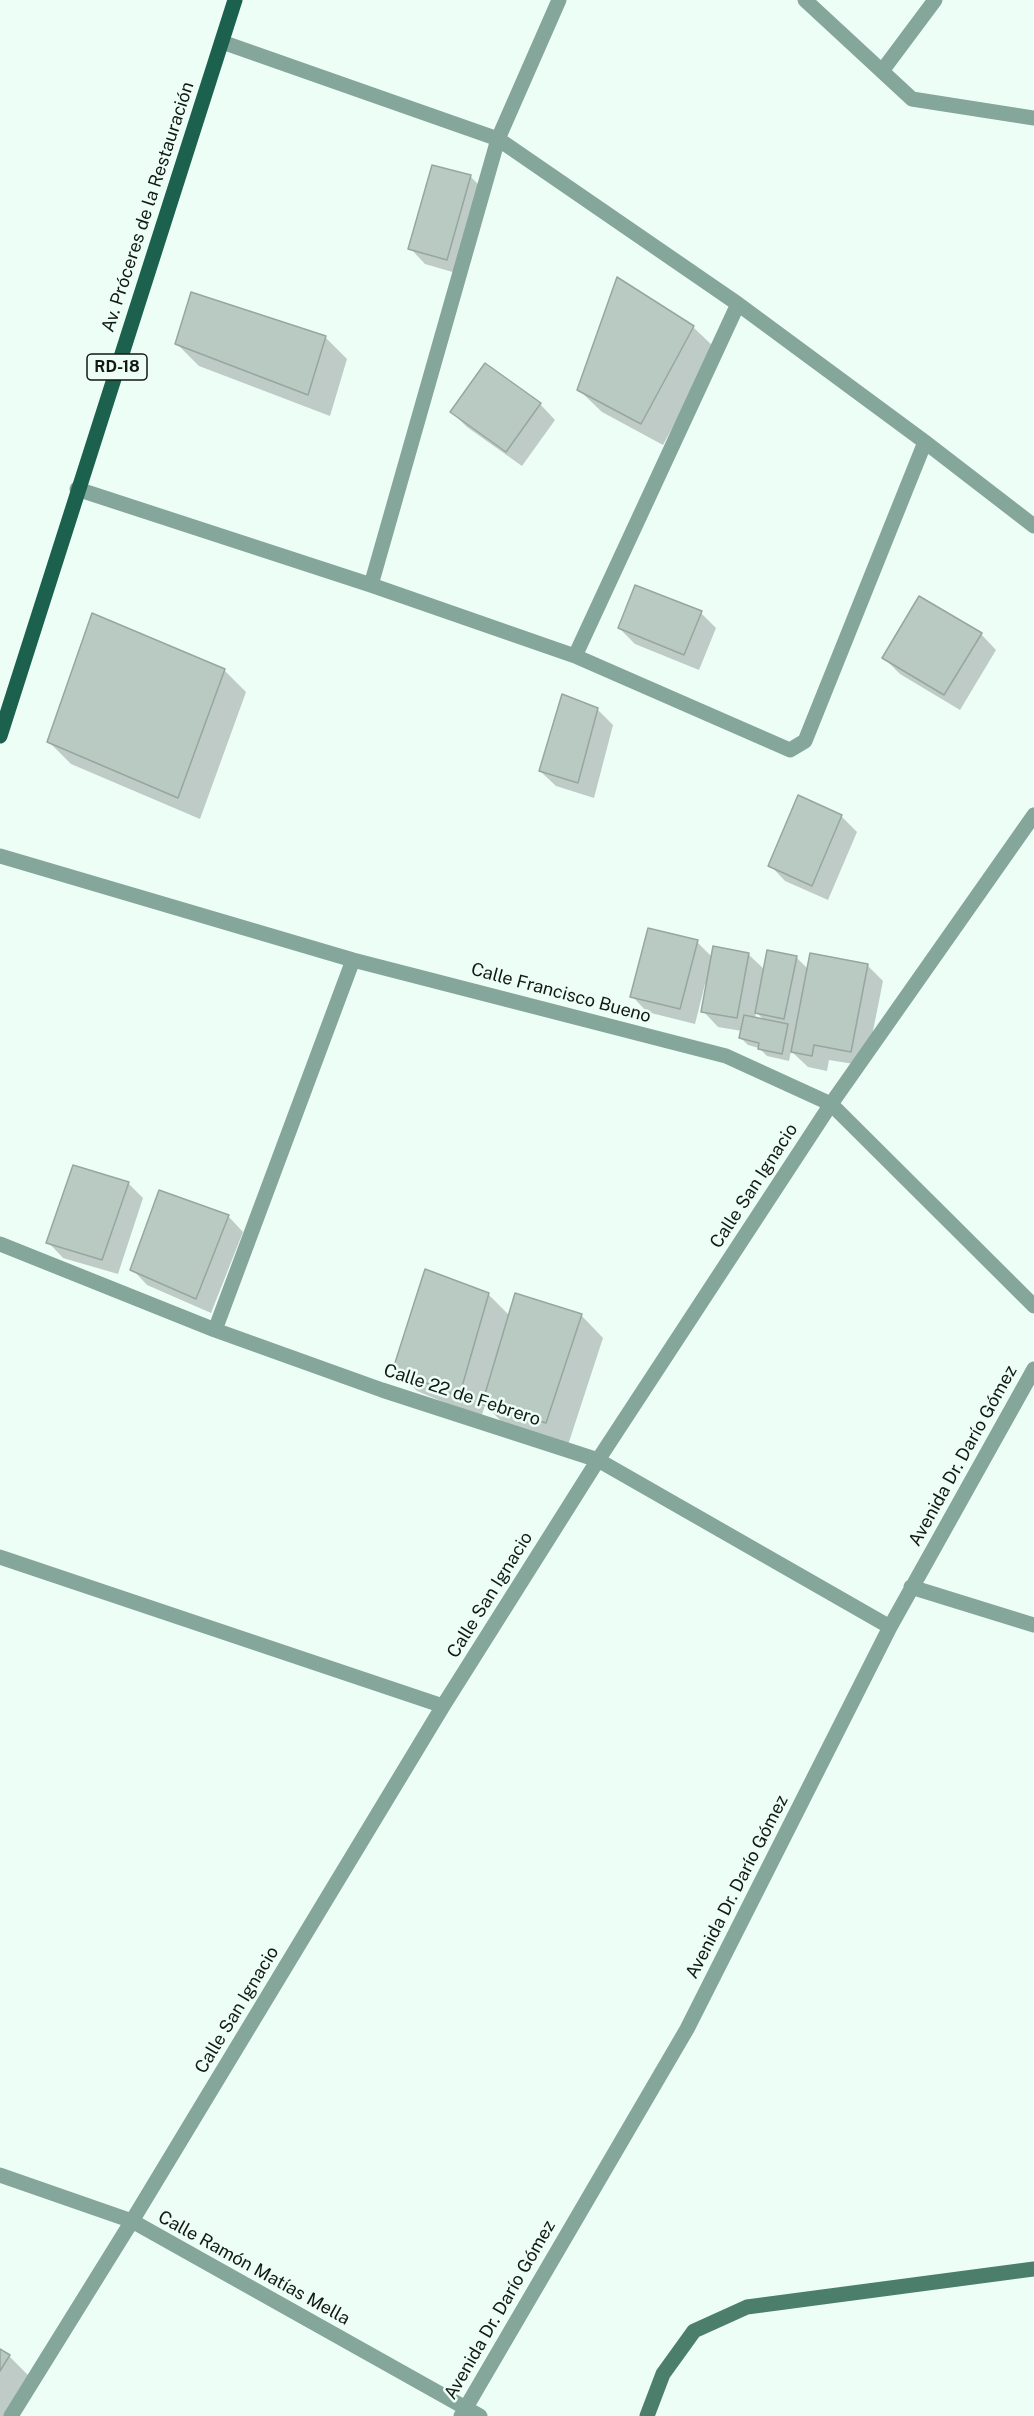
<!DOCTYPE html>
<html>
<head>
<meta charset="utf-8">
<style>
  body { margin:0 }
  canvas { display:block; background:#edfef7 }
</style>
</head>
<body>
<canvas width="1034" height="2416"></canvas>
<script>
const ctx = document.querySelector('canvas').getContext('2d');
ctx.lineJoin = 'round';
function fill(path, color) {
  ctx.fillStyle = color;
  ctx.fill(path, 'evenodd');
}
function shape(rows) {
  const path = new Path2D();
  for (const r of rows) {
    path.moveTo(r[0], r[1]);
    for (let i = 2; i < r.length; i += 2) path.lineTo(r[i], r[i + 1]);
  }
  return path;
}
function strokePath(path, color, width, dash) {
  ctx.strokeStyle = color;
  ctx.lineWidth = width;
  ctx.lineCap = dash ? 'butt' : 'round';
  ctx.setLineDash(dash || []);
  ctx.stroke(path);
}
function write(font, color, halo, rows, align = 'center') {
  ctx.font = font + ' "Public Sans",sans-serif';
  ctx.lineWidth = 5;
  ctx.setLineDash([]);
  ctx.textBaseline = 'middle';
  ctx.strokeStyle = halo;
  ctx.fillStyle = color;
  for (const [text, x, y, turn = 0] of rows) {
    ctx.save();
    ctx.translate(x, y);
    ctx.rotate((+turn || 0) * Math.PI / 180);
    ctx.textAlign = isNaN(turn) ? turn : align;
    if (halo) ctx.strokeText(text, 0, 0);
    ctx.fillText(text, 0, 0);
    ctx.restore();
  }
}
const shadow = shape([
  [433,166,471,177,486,192,463,275,425,264,410,248],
  [693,327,716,349,663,445,602,412,579,390],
  [325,337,347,359,330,416,199,366,177,344],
  [540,404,555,420,522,466,467,427,452,412],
  [701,613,716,628,699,670,635,644,619,628],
  [981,634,996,650,960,710,900,674,884,658],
  [224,670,246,692,200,819,71,764,48,741],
  [597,709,613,725,594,798,556,786,540,771],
  [841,816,857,832,828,900,785,881,770,865],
  [697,942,713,958,748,954,765,970,796,957,809,970,867,965,883,981,866,1066,829,1060,827,1071,808,1067,791,1051,789,1061,767,1056,759,1048,748,1045,741,1038,742,1031,718,1027,703,1011,708,984,705,984,695,1024,647,1012,632,996],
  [756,1012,765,1021,755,1019],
  [128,1183,143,1198,118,1274,63,1258,48,1242],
  [228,1216,243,1232,211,1313,147,1285,132,1269],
  [488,1294,510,1316,581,1315,603,1338,568,1445,506,1426,485,1405,481,1418,417,1391,395,1369],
  [0,2351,9,2356,31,2378,8,2416,0,2416]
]);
const building = shape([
  [432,165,471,175,447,260,408,249,432,165],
  [617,277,694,326,641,424,577,390,617,277],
  [191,292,326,336,308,395,175,344,191,292],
  [485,363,541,403,506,452,450,412,485,363],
  [635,585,702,611,684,655,618,628,635,585],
  [919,596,982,633,944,695,882,658,919,596],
  [92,613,225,669,178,798,47,742,92,613],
  [562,694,598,708,578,783,539,771,562,694],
  [798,795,842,815,812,886,768,866,798,795],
  [648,928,698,940,680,1009,630,997,648,928],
  [713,946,749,953,737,1018,701,1012,713,946],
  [767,950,797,956,784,1019,755,1013,767,950],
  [810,953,868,964,851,1052,814,1045,812,1056,791,1052,810,953],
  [744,1015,788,1024,782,1054,758,1049,759,1043,739,1038,744,1015],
  [73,1165,129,1182,102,1260,46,1243,73,1165],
  [159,1190,229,1215,196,1299,130,1270,159,1190],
  [425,1269,489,1293,459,1397,393,1369,425,1269],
  [515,1293,582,1314,546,1423,482,1404,515,1293],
  [0,2349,10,2355,0,2371,0,2349]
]);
const street = shape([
  [805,0,912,99,1034,118],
  [222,42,498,139,738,304,925,442,1034,526],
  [882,71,935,0],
  [77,489,371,585,575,656,738,304],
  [371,585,498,139,559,0],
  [575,656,790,750,805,741,925,442],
  [0,856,353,960,726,1056,831,1104,1034,1306],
  [0,1244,215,1330,382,1390,598,1460,890,1627],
  [215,1330,353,960],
  [0,1557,443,1706],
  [911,1587,1034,1625],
  [0,2175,132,2221,480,2416],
  [11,2416,132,2221,443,1706,598,1460,831,1104,1034,815],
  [461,2416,687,2029,890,1627,1034,1369]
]);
const secondary = shape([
  [647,2416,663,2374,694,2331,747,2307,1034,2269]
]);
const primary = shape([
  [0,736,235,0]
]);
const shields = [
  [117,367,60]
];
const shieldNames = [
  ["RD-18",117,367]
];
const streetNames = [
  ["Av. Próceres de la Restauración",148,207,-72],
  ["Calle Francisco Bueno",561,993,15],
  ["Calle San Ignacio",754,1186,-57],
  ["Calle 22 de Febrero",462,1395,18],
  ["Avenida Dr. Darío Gómez",963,1456,-61],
  ["Calle San Ignacio",490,1595,-58],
  ["Avenida Dr. Darío Gómez",737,1887,-63],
  ["Calle San Ignacio",237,2010,-59],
  ["Calle Ramón Matías Mella",254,2268,29],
  ["Avenida Dr. Darío Gómez",500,2310,-60]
];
fill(shadow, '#0003');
fill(building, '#b9cac3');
strokePath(building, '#97a7a0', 1.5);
strokePath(street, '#85a69a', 15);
strokePath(secondary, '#4c7e6c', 15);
strokePath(primary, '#1b614d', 15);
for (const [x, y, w] of shields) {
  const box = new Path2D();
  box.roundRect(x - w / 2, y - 13, w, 26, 4.5);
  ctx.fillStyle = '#edfef7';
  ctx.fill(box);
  strokePath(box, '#131917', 1.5);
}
write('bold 16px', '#131917', null, shieldNames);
write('18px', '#131917', '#edfef7', streetNames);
</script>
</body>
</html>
